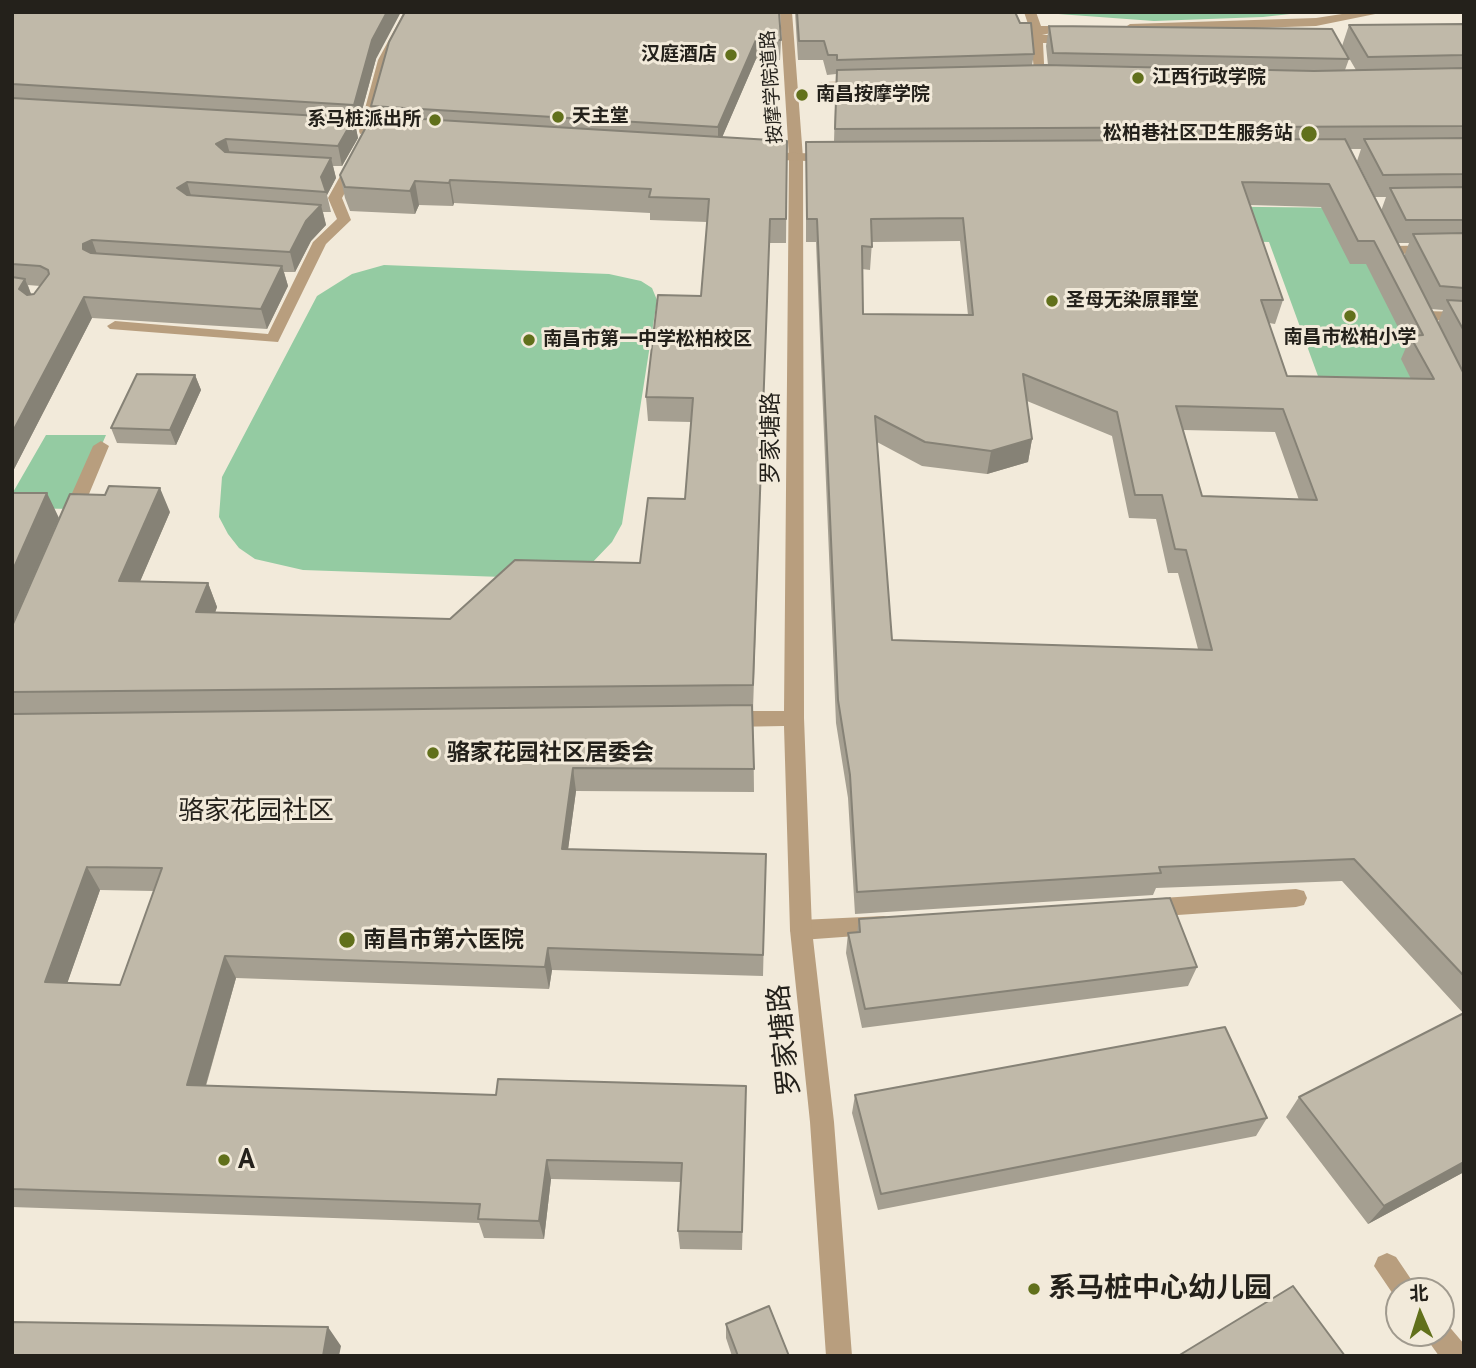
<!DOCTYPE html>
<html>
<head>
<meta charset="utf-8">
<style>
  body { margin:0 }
  #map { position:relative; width:1476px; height:1368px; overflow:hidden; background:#f2eada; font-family:"PT Sans","Noto Sans SC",sans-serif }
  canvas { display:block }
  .frame { position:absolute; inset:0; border:14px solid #24211b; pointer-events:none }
  .north { position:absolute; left:1385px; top:1277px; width:70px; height:70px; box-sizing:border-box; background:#f2eada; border:2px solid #a09a8e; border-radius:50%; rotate:357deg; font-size:19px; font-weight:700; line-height:28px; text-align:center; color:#24211b }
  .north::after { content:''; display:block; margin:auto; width:24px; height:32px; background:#61701b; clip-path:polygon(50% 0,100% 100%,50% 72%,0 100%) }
</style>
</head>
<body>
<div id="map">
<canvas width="1476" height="1368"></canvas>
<div class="frame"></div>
<div class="north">北</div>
</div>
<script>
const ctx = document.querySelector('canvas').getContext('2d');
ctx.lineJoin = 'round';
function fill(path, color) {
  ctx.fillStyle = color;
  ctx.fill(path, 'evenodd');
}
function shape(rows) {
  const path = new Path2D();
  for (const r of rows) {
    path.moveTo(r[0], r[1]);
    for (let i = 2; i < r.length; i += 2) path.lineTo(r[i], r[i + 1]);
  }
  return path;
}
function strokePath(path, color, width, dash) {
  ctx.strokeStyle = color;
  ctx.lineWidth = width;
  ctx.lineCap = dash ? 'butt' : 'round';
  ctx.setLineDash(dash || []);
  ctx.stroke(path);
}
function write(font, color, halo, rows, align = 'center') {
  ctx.font = font + ' "PT Sans","Noto Sans SC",sans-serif';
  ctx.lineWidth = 6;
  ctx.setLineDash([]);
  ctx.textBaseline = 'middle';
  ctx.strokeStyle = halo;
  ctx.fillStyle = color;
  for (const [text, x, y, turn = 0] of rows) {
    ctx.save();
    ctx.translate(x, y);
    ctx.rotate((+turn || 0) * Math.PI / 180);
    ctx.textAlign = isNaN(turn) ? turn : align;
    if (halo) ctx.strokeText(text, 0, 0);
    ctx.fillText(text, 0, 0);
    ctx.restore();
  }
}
const green = shape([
  [1031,12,1308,12,1263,17,1154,21],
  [1080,205,1353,208,1451,400,1326,398,1269,242,1143,239],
  [384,265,609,274,641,281,652,288,657,300,622,524,612,542,589,566,559,579,303,570,255,559,239,548,228,534,219,517,222,477,317,296,352,274],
  [46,435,106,435,74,509,12,508,12,494]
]);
const service = shape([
  [404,12,416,12,390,60,371,131,360,134,359,131,378,60,404,12],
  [780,12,792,12,803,158,796,162,789,158,780,12],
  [1024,12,1036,12,1041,26,1058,26,1064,30,1042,35,1071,35,1077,39,1071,43,1043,43,1045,83,1035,80,1030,30,1024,12],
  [1355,12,1385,12,1316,26,1130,32,1124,28,1130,24,1316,18,1355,12],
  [860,81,866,85,864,88,822,90,816,86,822,82,860,81],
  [349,160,361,163,342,198,351,220,326,244,278,342,110,329,107,326,115,321,268,334,313,242,337,219,328,198,349,160],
  [1464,245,1464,253,1390,254,1383,250,1390,246,1464,245],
  [1423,311,1464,312,1464,322,1418,319,1418,313,1423,311],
  [101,441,109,446,79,518,76,522,64,522,61,518,93,446,101,441],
  [1296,889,1304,891,1307,898,1304,905,1296,907,1148,917,1140,915,1137,908,1140,901,1148,899,1296,889],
  [884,916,892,918,895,925,892,932,884,934,801,940,793,937,790,930,793,923,801,920,884,916],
  [1387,1253,1396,1257,1419,1291,1399,1291,1399,1301,1397,1300,1374,1266,1378,1257,1387,1253],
  [1441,1321,1447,1324,1464,1344,1464,1356,1439,1356,1429,1342,1425,1333,1441,1333,1441,1321]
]);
const minor = shape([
  [796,154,803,158,804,718,812,930,834,1122,852,1356,826,1356,810,1122,790,930,784,726,729,727,722,724,719,719,722,714,729,711,784,711,789,158,796,154]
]);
const tertiary = shape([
  [761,152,832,154,839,158,832,162,756,159,754,156,761,152]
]);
const wall = shape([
  [12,12,376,59,358,125,355,124,358,138,342,166,333,166,336,178,327,195,331,212,323,212,326,225,311,241,295,272,284,272,288,286,267,329,92,318,12,473],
  [28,285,40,286,34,294,31,294],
  [795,12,1015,12,1034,54,1032,65,1048,65,1046,46,1049,26,1349,59,1345,70,1356,70,1342,46,1349,25,1464,24,1464,1172,1368,1224,1286,1117,1299,1097,1463,1013,1342,881,1156,888,1153,895,855,914,848,798,836,723,816,242,806,242,806,142,834,142,836,74,827,75,823,60,798,60],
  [1350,149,1361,149,1357,161,1375,197,1386,197,1381,211,1398,243,1409,243,1404,257],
  [1250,205,1321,207,1350,264,1366,264,1407,345,1401,359,1411,379,1287,376,1269,323,1275,324,1283,300],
  [960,241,968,315,863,314,862,269,870,270,872,242],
  [1431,309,1443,310,1438,323],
  [1027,401,1112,436,1129,518,1156,519,1168,573,1178,573,1198,649,892,640,877,442,922,466,987,474,1028,462,1032,439],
  [1183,430,1275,432,1299,500,1202,496],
  [781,40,780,60,756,59,722,137,787,141,786,243,769,243,753,709,754,792,576,791,568,849,766,854,763,976,552,970,549,989,236,978,206,1086,746,1106,742,1250,680,1249,678,1231,681,1182,551,1179,544,1239,484,1238,479,1223,12,1207,12,626,170,512,140,581,208,583,217,607,215,613,450,619,640,563,685,499,691,422,648,421,646,397,701,296,707,222,650,220,650,213,454,203,453,206,419,205,415,214,350,211,345,198,340,175,373,116,371,106,389,42],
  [100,890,154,891,120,985,67,983],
  [195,375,201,390,176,445,117,443,111,428],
  [859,919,1197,967,1188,986,862,1028,846,953,848,933,857,932],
  [855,1095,1267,1118,1256,1136,878,1210,852,1113],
  [726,1324,789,1356,732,1356,726,1338]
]);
const shadedWall = shape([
  [387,12,401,12,376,59,358,125,354,105,372,40],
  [756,40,756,59,718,147,718,127],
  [354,118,358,138,342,166,338,146],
  [226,139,231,158,216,144],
  [331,158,336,178,327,195,321,177],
  [450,180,454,203,453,206,449,183],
  [415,181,419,205,415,214,410,191],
  [187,182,193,202,177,188],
  [321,205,326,225,311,241,295,272,290,252,306,221],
  [92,240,99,260,83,249,83,244],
  [282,266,288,286,267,329,261,309],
  [25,279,33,299,19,289],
  [84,297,92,318,12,473,12,433],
  [195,375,201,390,176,445,170,430],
  [1032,439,1028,462,987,474,991,451],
  [160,488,170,512,130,605,119,581],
  [47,493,59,518,12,625,12,572],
  [208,583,217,607,206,637,196,612],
  [573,768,576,791,565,872,562,849],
  [87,867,100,890,60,1004,45,982],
  [548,948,552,970,549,989,545,967],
  [225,956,236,978,200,1105,187,1085],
  [547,1160,551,1179,544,1239,539,1221],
  [1464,1162,1464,1172,1368,1224,1384,1206],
  [328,1327,341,1346,339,1356,323,1356]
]);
const building = shape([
  [12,12,387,12,372,40,354,105,12,84,12,12],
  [405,12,779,12,781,40,756,40,718,127,371,106,389,42,405,12],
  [797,12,1015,12,1020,23,1031,23,1034,54,837,60,837,55,828,55,824,41,799,41,797,12],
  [1464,24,1464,55,1368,57,1349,25,1464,24],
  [1049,26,1332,29,1349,59,1053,53,1049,26],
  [1045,65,1314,71,1464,68,1464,126,835,129,837,70,1045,65],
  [12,98,354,118,338,146,226,139,216,144,225,152,331,158,321,177,326,192,187,182,177,188,187,195,321,205,306,221,290,252,92,240,83,244,83,249,91,253,282,266,261,309,84,297,12,433,12,277,25,279,19,289,27,295,34,294,49,274,48,270,40,266,12,264,12,98],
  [372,116,787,141,786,219,770,219,753,685,12,692,12,626,70,494,105,495,109,486,160,488,119,581,208,583,196,612,450,619,515,560,640,563,648,498,685,499,693,398,646,397,658,295,701,296,709,199,649,197,651,189,450,180,449,183,415,181,410,191,345,187,340,175,372,116],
  [1464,138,1464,174,1383,175,1364,139,1464,138],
  [1345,139,1464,374,1464,976,1354,859,1159,867,1161,873,857,892,850,775,838,700,817,219,807,219,806,142,1345,139],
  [1242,182,1329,184,1358,241,1374,241,1423,335,1410,336,1434,379,1287,376,1261,300,1283,300,1242,182],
  [963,218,973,315,863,314,862,246,872,247,871,219,963,218],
  [1023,374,1117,412,1135,495,1162,495,1175,549,1186,550,1212,650,892,640,875,416,925,442,991,451,1032,439,1023,374],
  [1176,406,1283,409,1317,500,1202,496,1176,406],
  [1464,187,1464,220,1406,220,1390,188,1464,187],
  [1464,233,1464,288,1440,286,1413,234,1464,233],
  [1447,300,1464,301,1464,331,1447,300],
  [137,374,195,375,170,430,111,428,137,374],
  [12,493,47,493,12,572,12,493],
  [752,705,754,769,573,768,562,849,766,854,763,955,548,948,545,967,225,956,187,1085,496,1095,498,1079,746,1086,742,1232,678,1231,682,1163,547,1160,539,1221,478,1219,480,1204,12,1189,12,714,752,705],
  [87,867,162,868,120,985,45,982,87,867],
  [1170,898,1197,967,865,1009,848,933,860,932,859,919,1170,898],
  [1464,1013,1464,1162,1384,1206,1299,1097,1464,1013],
  [1225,1027,1267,1118,881,1194,855,1095,1225,1027],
  [1293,1286,1345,1356,1178,1356,1293,1286],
  [769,1306,789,1356,738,1356,726,1324,769,1306],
  [12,1322,328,1327,323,1356,12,1356,12,1322]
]);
const markers = [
  [731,55,7,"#61701b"],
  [1138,78,7,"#61701b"],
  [802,95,7,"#61701b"],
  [558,117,7,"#61701b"],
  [435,120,7,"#61701b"],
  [1309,134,9,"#61701b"],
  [1052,301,7,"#61701b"],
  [1350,316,7,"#61701b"],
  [529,340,7,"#61701b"],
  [433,753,7,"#61701b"],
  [347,940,9,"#61701b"],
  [224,1160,7,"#61701b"],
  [1034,1289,7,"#61701b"]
];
const farPoinames = [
  ["汉庭酒店",717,55,"right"],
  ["江西行政学院",1152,78],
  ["南昌按摩学院",816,95],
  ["天主堂",572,117],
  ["系马桩派出所",421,120,"right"],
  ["松柏巷社区卫生服务站",1293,134,"right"],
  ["圣母无染原罪堂",1066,301],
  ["南昌市松柏小学",1350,338,"center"],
  ["南昌市第一中学松柏校区",543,340]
];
const farStreetnames = [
  ["按摩学院道路",772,87,-94]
];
const streetNames = [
  ["罗家塘路",771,438,-90]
];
const poiNames = [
  ["骆家花园社区居委会",447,753],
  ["南昌市第六医院",363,940]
];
const quarterNames = [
  ["骆家花园社区",256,812]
];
const nearStreetnames = [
  ["罗家塘路",785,1040,-96]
];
const nearPoinames = [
  ["A",238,1160],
  ["系马桩中心幼儿园",1048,1289]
];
fill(green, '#94cba2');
fill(service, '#b89e7e');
fill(minor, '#b89e7e');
fill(tertiary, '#b89e7e');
fill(wall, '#a59f91');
fill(shadedWall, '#868276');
fill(building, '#c0b9a9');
strokePath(building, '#868276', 2);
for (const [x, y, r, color] of markers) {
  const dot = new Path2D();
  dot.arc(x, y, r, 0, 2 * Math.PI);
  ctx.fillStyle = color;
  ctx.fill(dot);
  strokePath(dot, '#f2eada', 2.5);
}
write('bold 19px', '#24211b', '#f2eada', farPoinames, 'left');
write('19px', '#24211b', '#f2eada', farStreetnames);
write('23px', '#24211b', '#f2eada', streetNames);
write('bold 23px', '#24211b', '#f2eada', poiNames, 'left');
write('26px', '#24211b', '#f2eada', quarterNames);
write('28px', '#24211b', '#f2eada', nearStreetnames);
write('bold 28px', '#24211b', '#f2eada', nearPoinames, 'left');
</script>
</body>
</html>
